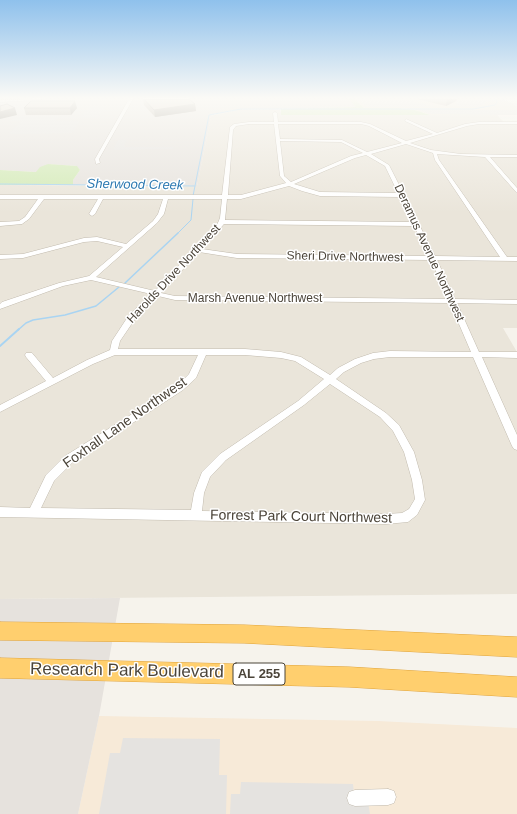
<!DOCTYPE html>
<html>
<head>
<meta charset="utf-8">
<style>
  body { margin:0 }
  canvas { display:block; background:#f6f3ec }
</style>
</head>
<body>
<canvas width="517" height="814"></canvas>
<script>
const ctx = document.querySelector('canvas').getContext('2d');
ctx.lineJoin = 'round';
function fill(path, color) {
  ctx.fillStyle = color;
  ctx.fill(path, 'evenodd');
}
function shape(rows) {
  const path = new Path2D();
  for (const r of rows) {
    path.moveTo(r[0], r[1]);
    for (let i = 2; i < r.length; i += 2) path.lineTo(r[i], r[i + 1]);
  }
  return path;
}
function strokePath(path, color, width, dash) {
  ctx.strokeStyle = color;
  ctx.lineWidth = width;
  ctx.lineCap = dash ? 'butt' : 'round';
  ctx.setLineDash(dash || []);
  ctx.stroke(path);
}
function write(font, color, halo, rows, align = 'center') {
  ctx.font = font + ' Helvetica,sans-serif';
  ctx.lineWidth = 3;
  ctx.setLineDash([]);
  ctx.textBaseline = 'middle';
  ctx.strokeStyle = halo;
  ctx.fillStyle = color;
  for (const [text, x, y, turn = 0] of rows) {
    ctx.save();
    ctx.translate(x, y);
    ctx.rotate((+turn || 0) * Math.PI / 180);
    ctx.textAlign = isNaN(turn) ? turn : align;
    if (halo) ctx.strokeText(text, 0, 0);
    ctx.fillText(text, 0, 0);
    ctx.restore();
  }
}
const residential = shape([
  [237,110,280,110,281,115,497,115,505,123,517,123,517,328,503,328,517,352,517,594,0,599,0,185,197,186,211,116]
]);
const commercial = shape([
  [99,716,378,721,517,728,517,814,78,814]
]);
const industrial = shape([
  [0,99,355,99,357,107,237,110,213,114,211,116,197,186,73,185,73,180,80,170,76,166,48,164,37,172,0,170],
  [120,598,99,716,78,814,0,814,0,599]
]);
const education = shape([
  [355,99,502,99,517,106,517,115,430,115,415,110,399,108,364,108]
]);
const green = shape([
  [349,99,355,99,364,108,399,108,415,110,430,115,281,115,281,109,356,107],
  [48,164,77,166,80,170,73,180,73,185,0,185,0,170,36,172,40,167]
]);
const parking = shape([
  [358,99,404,99,435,107,367,107],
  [463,99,489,99,489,100,479,107,460,107,455,103],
  [88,108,104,108,97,118,80,118],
  [418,110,517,110,517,115,431,114],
  [16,116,59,116,55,121,80,121,72,133,9,134,21,121,44,121,11,121],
  [118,140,127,140,124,147,174,147,173,149,113,150],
  [123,738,220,739,219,775,227,775,226,814,99,814,110,753,120,753],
  [241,782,353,784,355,802,368,802,370,814,230,814,231,794,240,794]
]);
const streamFar2 = shape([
  [0,184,195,186],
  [193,196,209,115,241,109,473,109,495,105,497,102,496,99],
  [177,234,191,220,193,199]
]);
const streamFar1 = shape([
  [125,283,178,233],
  [18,330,26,323,33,320,65,315,96,306,119,287]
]);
const stream = shape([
  [0,346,19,329]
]);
const minor = shape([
  [42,99,40,100,0,102,0,100,42,99],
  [129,99,133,99,99,159,100,163,96,164,95,159,129,99],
  [275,112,277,113,278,122,361,122,370,124,406,141,433,134,405,121,406,119,437,133,465,124,479,122,517,122,517,124,479,124,467,126,410,143,431,150,461,154,517,155,517,157,490,157,517,188,517,193,485,157,437,154,439,160,507,257,517,257,517,261,437,260,455,299,517,300,517,304,457,303,479,352,517,352,517,358,482,357,517,435,517,450,514,449,512,446,473,357,390,357,374,359,361,363,344,372,336,379,386,413,399,425,414,452,422,480,425,500,417,515,408,522,386,524,0,517,0,507,30,508,46,475,65,456,177,386,189,374,198,355,115,355,93,364,0,412,0,405,46,381,26,357,25,355,26,353,32,353,53,378,87,360,110,350,112,341,129,315,151,294,91,280,63,286,0,309,0,304,2,302,59,283,89,276,123,247,97,241,84,242,23,258,0,259,0,255,23,254,84,238,97,237,126,244,153,221,158,214,163,199,103,199,95,214,92,216,89,214,98,199,44,199,29,219,22,224,0,226,0,222,19,221,25,217,38,199,0,199,0,195,222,195,230,127,234,124,249,122,274,122,273,113,275,112],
  [249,124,274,124,280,176,286,183,241,195,228,195,233,130,236,126,249,124],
  [278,124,361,124,369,126,402,143,367,152,342,140,280,139,278,124],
  [280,141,341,142,363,153,351,156,291,182,284,176,280,141],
  [406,144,433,153,435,160,500,257,435,256,389,165,371,154,406,144],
  [366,155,385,166,398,193,320,192,294,184,355,158,366,155],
  [289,186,302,191,320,196,400,197,412,222,225,220,227,199,241,199,289,186],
  [168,199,222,199,220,218,217,225,155,291,96,277,157,223,164,214,168,199],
  [224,224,414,226,429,256,237,254,202,249,224,224],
  [199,252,237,258,431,260,448,299,175,296,161,293,199,252],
  [158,296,175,300,450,303,471,352,390,351,373,353,355,359,338,368,330,375,301,357,281,352,245,349,118,349,120,341,135,319,158,296],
  [206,355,245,355,281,358,295,361,324,379,298,401,220,454,202,472,194,493,191,510,41,508,54,481,73,462,183,390,196,378,206,355],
  [330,384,380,417,393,431,404,452,412,480,415,499,409,509,402,513,386,514,202,511,204,493,210,477,226,460,304,405,330,384],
  [388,789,394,791,396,797,394,803,388,805,355,806,349,804,347,798,349,792,355,790,388,789]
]);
const highway = shape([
  [0,622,244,625,517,637,517,657,244,643,0,640,0,622],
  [0,658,349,667,517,677,517,697,349,687,0,678,0,658]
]);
const wall = shape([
  [143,99,189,99,195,104,196,111,155,117,144,105],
  [417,99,457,99,456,101,446,106],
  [24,108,77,108,71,115,26,115]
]);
const shadedWall = shape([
  [447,99,457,99,456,101,446,106],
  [75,101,77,108,71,115,70,108],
  [195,104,196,111,155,117,154,110],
  [15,108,17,115,0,119,0,112]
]);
const building = shape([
  [144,99,189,99,195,104,154,110,144,99],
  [31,101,75,101,70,108,24,108,31,101],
  [7,104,15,108,0,112,0,106,7,104]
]);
const farStreetnames = [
  ["Deramus Avenue Northwest",429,253,65],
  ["Sheri Drive Northwest",345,257,1],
  ["Harolds Drive Northwest",174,274,-47],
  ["Marsh Avenue Northwest",255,299]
];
const farWaternames = [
  ["Sherwood Creek",135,185,1]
];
const shields = [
  [259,674,52]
];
const shieldNames = [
  ["AL 255",259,674]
];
const streetNames = [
  ["Foxhall Lane Northwest",125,423,-35],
  ["Forrest Park Court Northwest",301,517,1]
];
const nearStreetnames = [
  ["Research Park Boulevard",127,671,1]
];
fill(residential, '#eae5da');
fill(commercial, '#f7ead8');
fill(industrial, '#e6e2dd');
fill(education, '#efe8d6');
fill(green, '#d2eab5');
fill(parking, '#e5e3e0');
strokePath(streamFar2, '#a9d4f2', 1);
strokePath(streamFar1, '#a9d4f2', 1.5);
strokePath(stream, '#a9d4f2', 2);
strokePath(minor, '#c2bbae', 1);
strokePath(highway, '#e0a43c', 1);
fill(minor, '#fff');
fill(highway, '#ffcf6e');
fill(wall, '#bab2a6');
fill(shadedWall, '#979187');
fill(building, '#d8cfc1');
strokePath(building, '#979187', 1);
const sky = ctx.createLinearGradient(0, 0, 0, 213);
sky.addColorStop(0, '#8fc1ec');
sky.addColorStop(0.46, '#fbfaf6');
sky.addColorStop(1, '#fbfaf600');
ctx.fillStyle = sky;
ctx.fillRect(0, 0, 517, 213);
write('12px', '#4b4439', '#fff', farStreetnames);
write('italic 13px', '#2e7ab2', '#fff', farWaternames);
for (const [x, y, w] of shields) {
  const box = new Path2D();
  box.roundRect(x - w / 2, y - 11, w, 22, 3);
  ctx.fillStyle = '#fff';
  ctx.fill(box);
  strokePath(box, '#4b4439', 1);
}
write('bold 13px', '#4b4439', null, shieldNames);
write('14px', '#4b4439', '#fff', streetNames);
write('17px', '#4b4439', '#fff', nearStreetnames);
</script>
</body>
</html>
